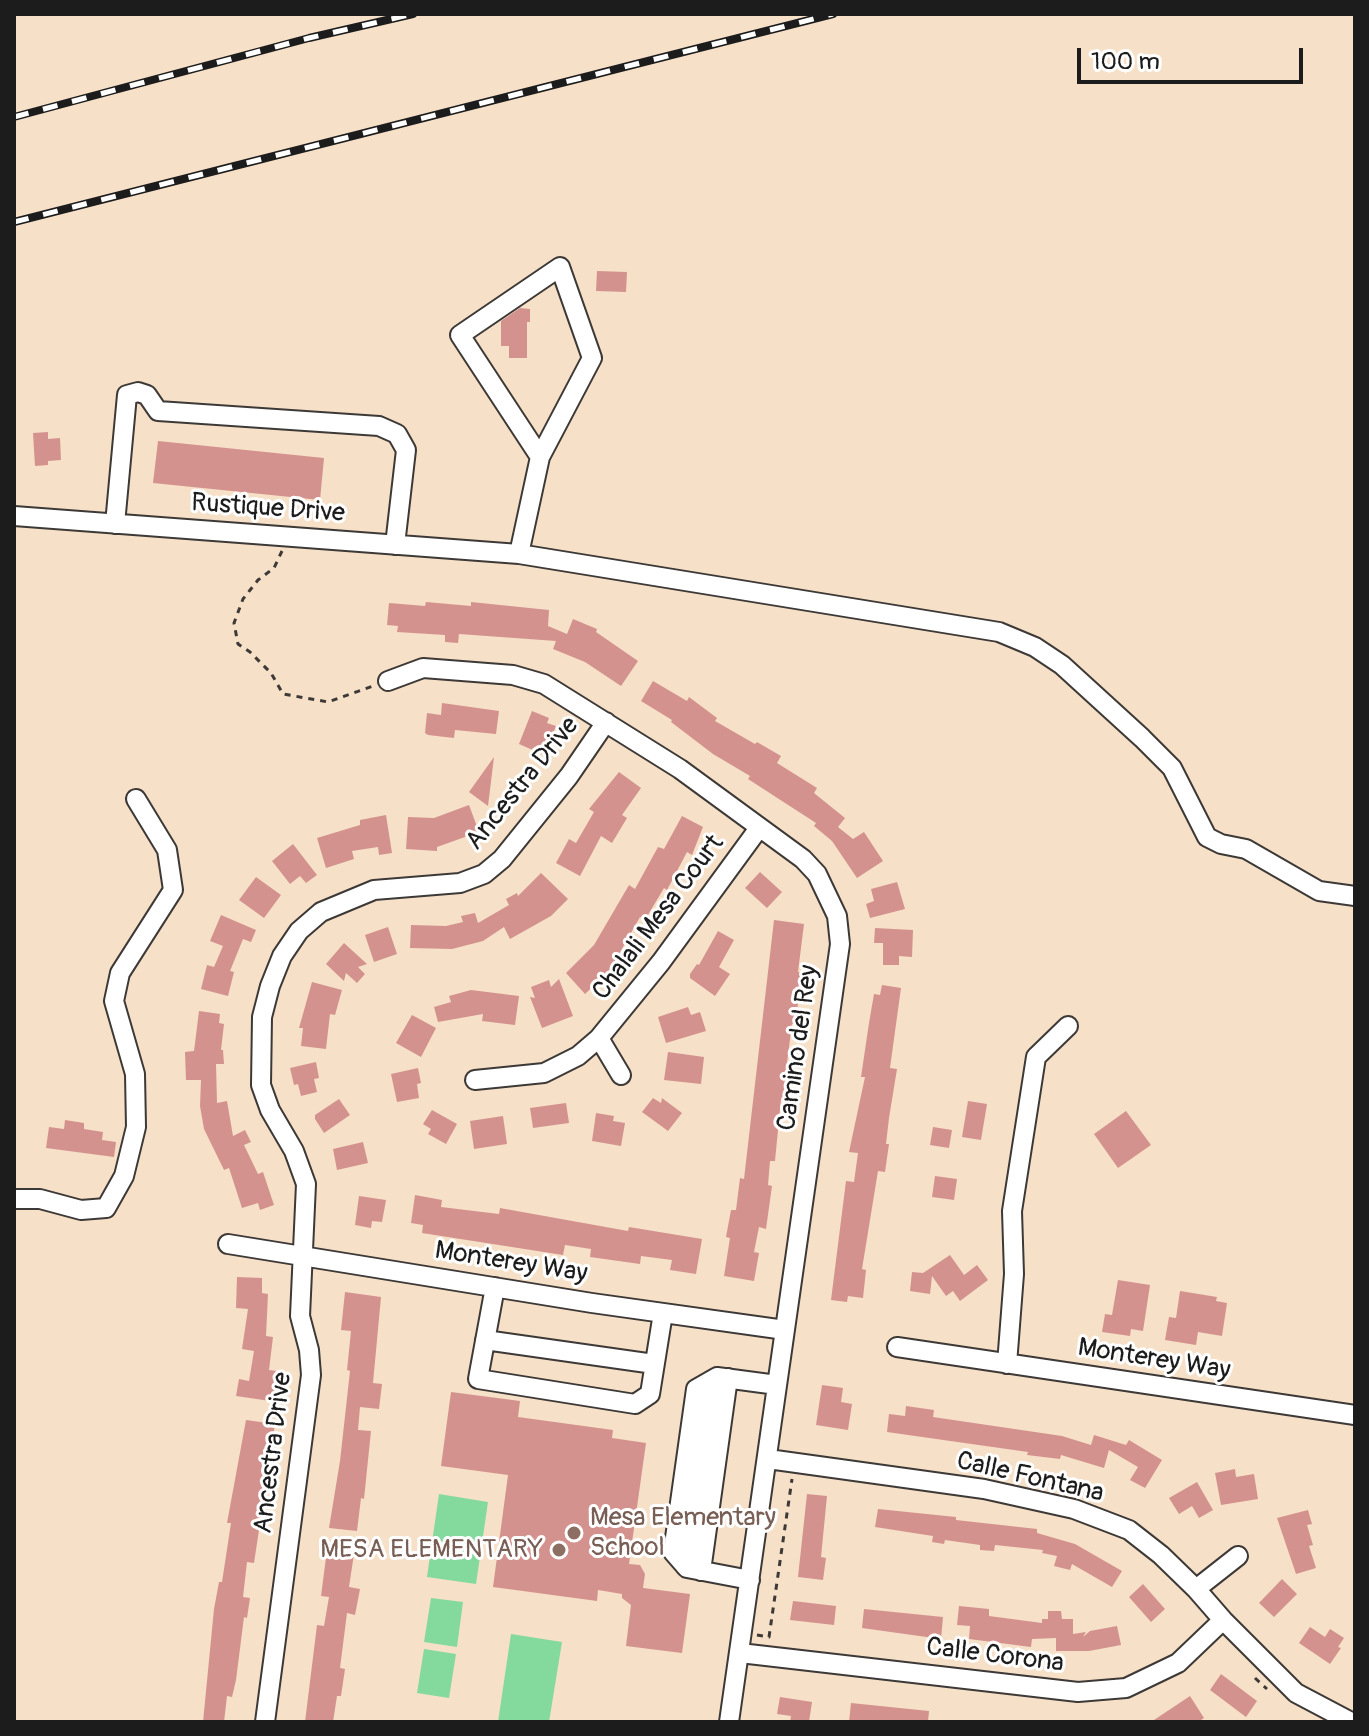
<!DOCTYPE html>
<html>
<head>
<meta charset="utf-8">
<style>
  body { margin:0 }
  #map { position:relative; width:1369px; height:1736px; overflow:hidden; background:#f6e0c8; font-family:Pangolin,sans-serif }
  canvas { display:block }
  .frame { position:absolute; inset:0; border:16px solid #1c1c1c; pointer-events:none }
  .scale { position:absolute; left:1077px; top:48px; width:226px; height:36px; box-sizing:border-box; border:4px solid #1c1c1c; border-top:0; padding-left:10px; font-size:24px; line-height:28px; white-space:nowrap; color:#1c1c1c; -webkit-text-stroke:6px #fff; paint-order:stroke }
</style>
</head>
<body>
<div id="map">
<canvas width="1369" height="1736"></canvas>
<div class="frame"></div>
<div class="scale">100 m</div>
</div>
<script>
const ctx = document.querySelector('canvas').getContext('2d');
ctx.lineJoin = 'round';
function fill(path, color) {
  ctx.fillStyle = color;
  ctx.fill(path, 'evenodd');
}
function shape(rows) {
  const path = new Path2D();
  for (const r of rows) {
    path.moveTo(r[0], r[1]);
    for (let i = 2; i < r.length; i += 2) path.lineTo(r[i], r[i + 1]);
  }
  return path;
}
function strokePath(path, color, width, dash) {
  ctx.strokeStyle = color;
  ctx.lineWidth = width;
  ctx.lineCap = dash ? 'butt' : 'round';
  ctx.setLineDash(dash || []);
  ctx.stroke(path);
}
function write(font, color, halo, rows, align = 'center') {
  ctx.font = font + ' Pangolin,sans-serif';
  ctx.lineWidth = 6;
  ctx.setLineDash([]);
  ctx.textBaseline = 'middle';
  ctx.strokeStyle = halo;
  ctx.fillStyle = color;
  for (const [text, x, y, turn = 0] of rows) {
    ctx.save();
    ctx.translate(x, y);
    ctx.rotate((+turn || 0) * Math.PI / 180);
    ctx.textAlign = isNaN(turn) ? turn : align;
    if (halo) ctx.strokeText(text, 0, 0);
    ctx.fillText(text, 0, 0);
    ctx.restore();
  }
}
const green = shape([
  [439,1494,488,1502,476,1584,427,1577],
  [431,1598,463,1602,457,1647,424,1642],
  [511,1634,562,1642,549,1722,498,1722],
  [424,1649,456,1654,449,1698,417,1693]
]);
const building = shape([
  [597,271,627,272,626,292,596,291],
  [520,308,530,309,530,322,527,322,527,358,509,358,509,346,501,346,501,321],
  [48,432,48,439,60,438,61,460,48,461,48,465,35,466,33,433],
  [158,441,324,458,320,500,153,483],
  [426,602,471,606,471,602,549,610,548,626,567,634,573,619,597,629,596,632,638,661,621,686,585,662,553,649,556,641,459,634,458,643,445,642,445,635,397,632,398,626,387,625,389,603,425,606],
  [653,681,687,701,689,697,717,718,715,721,755,744,757,742,781,756,777,763,817,788,814,793,845,818,838,827,853,839,864,832,883,861,857,878,832,841,814,826,816,823,748,779,750,776,713,754,671,722,672,720,641,701],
  [442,703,499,711,496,734,455,730,454,738,428,735,425,733,427,713,441,715],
  [532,711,549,718,547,723,556,726,544,755,519,744],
  [494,757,488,806,469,792],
  [619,772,641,788,622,815,627,818,612,843,601,836,580,876,556,863,569,839,576,843,594,812,589,809],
  [469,805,479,832,437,847,437,851,406,849,408,817,434,818],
  [386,815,392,853,379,855,378,847,352,851,354,859,326,868,317,838,360,825,360,820],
  [682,816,703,827,692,855,687,852,667,890,664,888,645,920,640,917,610,970,585,994,566,973,594,945,629,885,635,889,658,847,664,849],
  [293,844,317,875,306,883,300,876,290,884,272,861],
  [760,872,782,892,767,908,745,888],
  [541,873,568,899,551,916,510,939,504,927,483,941,452,949,410,948,411,925,446,926,463,922,461,916,475,913,478,923,509,905,506,899,517,893,518,896],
  [256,877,281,895,264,918,239,900],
  [897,882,905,909,870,918,866,904,874,901,871,889],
  [221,915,256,930,251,942,243,939,230,971,234,972,228,996,201,989,207,965,214,967,223,946,210,941],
  [774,920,804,924,798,972,801,972,796,1024,792,1024,784,1086,788,1087,786,1100,781,1099,775,1161,770,1161,768,1185,772,1186,766,1229,759,1227,754,1252,759,1253,754,1281,724,1276,730,1238,726,1237,731,1210,736,1210,740,1178,744,1179],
  [388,927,397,954,374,962,365,935],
  [875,928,913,930,912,957,899,956,899,965,883,965,883,943,874,943],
  [718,931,734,940,719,967,730,974,715,996,690,978,690,974,697,964,699,965],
  [344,943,367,964,358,967,365,974,357,983,346,973,344,981,326,964],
  [559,979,573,1016,542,1028,530,997,535,998,531,987,549,980,551,987],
  [312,982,342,990,335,1015,330,1014,326,1049,301,1046,303,1028,299,1028],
  [882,985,901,988,890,1068,897,1069,889,1118,886,1144,889,1144,885,1172,878,1171,862,1269,866,1270,863,1298,848,1296,847,1302,831,1300,846,1181,854,1182,858,1153,849,1152,865,1077,861,1077,869,1023,874,994,880,995],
  [471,990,519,996,515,1025,482,1021,483,1014,438,1022,434,1007,451,1002,449,996],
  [688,1007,691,1015,700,1012,706,1031,666,1043,658,1017],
  [199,1011,220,1014,219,1023,224,1024,221,1050,223,1050,224,1064,216,1064,217,1103,227,1101,233,1136,245,1130,251,1142,244,1145,258,1174,263,1172,274,1205,260,1210,258,1203,242,1208,229,1168,224,1170,204,1129,200,1106,201,1080,186,1080,185,1052,194,1051],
  [412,1015,436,1028,421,1057,396,1043],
  [668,1052,704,1057,701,1084,664,1080],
  [316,1062,319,1078,314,1079,317,1092,301,1096,298,1084,294,1085,290,1068],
  [418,1068,421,1083,417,1084,419,1098,397,1102,391,1074],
  [653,1098,661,1103,662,1098,682,1113,668,1131,642,1112],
  [339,1099,350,1115,324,1133,315,1119,315,1115],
  [968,1101,987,1104,981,1140,962,1137],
  [566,1103,569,1123,533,1128,530,1108],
  [432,1110,457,1124,446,1144,428,1134,431,1129,423,1124],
  [1126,1111,1151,1145,1118,1168,1094,1134],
  [596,1113,614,1116,613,1121,625,1123,621,1146,592,1141],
  [503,1116,507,1144,474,1149,470,1121],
  [65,1120,84,1123,84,1129,103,1132,102,1140,116,1142,114,1157,46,1148,49,1127,64,1129],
  [933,1127,952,1130,949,1148,930,1145],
  [363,1142,368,1163,337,1170,333,1149],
  [935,1176,957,1179,954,1200,932,1197],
  [415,1195,442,1200,441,1207,499,1214,500,1208,628,1231,629,1227,702,1239,696,1274,670,1270,672,1260,641,1256,640,1264,590,1257,591,1249,565,1245,563,1255,422,1233,423,1225,411,1223],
  [359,1196,386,1200,382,1222,372,1221,371,1228,355,1225],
  [950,1255,964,1275,977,1265,988,1280,960,1301,953,1291,946,1296,932,1276,930,1294,910,1291,912,1272,923,1273],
  [237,1277,262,1278,262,1293,268,1294,266,1336,273,1337,269,1370,277,1371,275,1386,280,1386,277,1402,236,1396,239,1379,249,1381,254,1351,242,1349,248,1309,236,1308],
  [1118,1280,1150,1285,1143,1331,1131,1329,1130,1336,1102,1332,1105,1314,1112,1315],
  [1180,1291,1217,1297,1216,1301,1227,1303,1222,1336,1198,1332,1196,1345,1165,1340,1169,1317,1176,1318],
  [345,1292,381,1297,373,1383,382,1384,379,1409,360,1407,358,1430,371,1431,364,1499,361,1498,357,1531,329,1528,340,1461,350,1371,347,1370,351,1331,341,1330],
  [822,1385,843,1388,841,1402,852,1404,848,1430,816,1425],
  [451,1392,520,1401,518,1417,613,1430,612,1438,646,1443,629,1564,640,1565,645,1574,643,1588,690,1594,682,1653,626,1646,631,1605,622,1598,622,1594,598,1590,597,1601,493,1587,508,1475,441,1466],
  [906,1406,934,1410,933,1417,1062,1436,1091,1445,1094,1435,1126,1445,1129,1440,1162,1460,1145,1488,1130,1480,1138,1467,1109,1450,1104,1468,1061,1455,1060,1459,1027,1455,1028,1452,887,1432,889,1414,905,1416],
  [246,1420,275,1424,254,1563,247,1562,243,1597,250,1598,247,1618,244,1617,236,1680,232,1697,227,1696,224,1722,203,1722,214,1609,219,1582,222,1582,231,1523,227,1523],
  [1235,1469,1236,1477,1254,1474,1258,1499,1221,1505,1215,1473],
  [1197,1482,1213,1510,1199,1518,1192,1506,1179,1514,1169,1498],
  [807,1494,827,1496,821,1557,826,1558,823,1580,798,1577],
  [878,1509,956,1517,956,1520,1037,1529,1037,1533,1075,1544,1122,1571,1112,1587,1072,1564,1070,1570,1054,1566,1057,1556,1042,1553,1043,1550,995,1545,994,1551,980,1550,980,1545,945,1540,944,1544,932,1542,933,1536,875,1527],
  [1308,1510,1312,1524,1307,1525,1313,1545,1309,1546,1316,1568,1296,1574,1277,1518],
  [327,1550,354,1554,349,1587,360,1589,355,1615,347,1613,340,1668,345,1669,341,1696,337,1696,333,1722,305,1722,317,1625,324,1626,329,1597,321,1596],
  [1282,1579,1297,1594,1274,1617,1259,1603],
  [1143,1584,1165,1609,1151,1622,1129,1597],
  [793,1601,836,1606,834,1625,790,1620],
  [959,1606,989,1609,989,1616,1042,1623,1042,1619,1048,1619,1048,1611,1061,1611,1062,1619,1073,1619,1073,1634,1086,1632,1083,1637,1090,1631,1117,1626,1121,1645,1089,1651,1056,1651,1056,1638,1032,1639,1031,1647,969,1639,970,1626,957,1625],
  [864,1609,943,1617,941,1639,862,1628],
  [1310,1627,1325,1637,1330,1629,1344,1638,1338,1647,1341,1648,1330,1664,1299,1643],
  [1221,1674,1257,1701,1246,1717,1210,1690],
  [1190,1696,1204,1718,1198,1722,1151,1722],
  [780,1697,812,1702,809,1722,790,1722,791,1716,777,1714],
  [851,1703,929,1711,928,1722,849,1722]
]);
const path = shape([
  [282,551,274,568,258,580,243,599,234,623,238,644,250,652,271,673,283,694,328,702,373,686],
  [757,1635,769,1637,792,1479],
  [1255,1678,1267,1689]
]);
const minor = shape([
  [14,516,519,554,999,632,1035,647,1062,665,1142,738,1172,768,1207,837,1221,844,1246,849,1319,891,1355,896],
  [115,524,127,395,138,392,147,395,158,411,379,426,397,434,406,450,395,545],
  [519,554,540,457,460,335,560,267,592,358,540,457],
  [388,681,423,668,513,675,544,684,680,769,803,859,817,874,837,916,840,944,729,1722],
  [599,1038,621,1075],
  [475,1080,544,1073,578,1056,599,1038,661,962,759,828],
  [14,1199,40,1199,81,1210,106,1208,124,1176,136,1127,135,1074,114,1001,120,973,173,890,167,850,136,799],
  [228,1244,592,1303,785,1330],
  [495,1287,478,1379,635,1404,650,1394,663,1313],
  [485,1340,654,1364],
  [897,1347,1355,1415],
  [1007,1364,1014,1274,1012,1211,1036,1057,1068,1026],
  [768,1459,984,1489,1074,1509,1129,1530,1161,1555,1196,1589,1223,1620,1296,1693,1351,1722],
  [685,1566,711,1381],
  [701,1571,728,1378],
  [750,1580,687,1568,673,1552,696,1389,717,1377,777,1385],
  [1196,1589,1238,1556],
  [740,1653,1078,1692,1126,1688,1178,1663,1223,1620],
  [265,1722,311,1375,309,1350,300,1316,306,1184,294,1151,270,1110,261,1085,262,1017,270,986,282,956,299,931,321,912,374,890,460,883,484,874,502,859,569,776,606,722]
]);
const rail = shape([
  [14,117,309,38,413,14],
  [14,222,833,14]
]);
const markers = [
  [574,1533,8,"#8d6e63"],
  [559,1550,8,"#8d6e63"]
];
const streetNames = [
  ["Rustique Drive",268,509,4],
  ["Ancestra Drive",523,784,-51],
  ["Chalali Mesa Court",659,918,-53],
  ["Camino del Rey",799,1048,-82],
  ["Monterey Way",511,1263,9],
  ["Monterey Way",1154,1360,9],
  ["Ancestra Drive",274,1453,-83],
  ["Calle Fontana",1030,1478,13],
  ["Calle Corona",995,1656,7]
];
const educationNames = [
  ["Mesa Elementary",590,1518],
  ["School",590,1548],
  ["MESA ELEMENTARY",543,1550,"right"]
];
fill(green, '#84d99d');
fill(building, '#d4928e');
strokePath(minor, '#3d3936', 22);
strokePath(path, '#3d3936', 3, [6, 6]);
strokePath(minor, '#fff', 18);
strokePath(rail, '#1c1c1c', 8);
strokePath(rail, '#fff', 5, [15]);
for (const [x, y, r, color] of markers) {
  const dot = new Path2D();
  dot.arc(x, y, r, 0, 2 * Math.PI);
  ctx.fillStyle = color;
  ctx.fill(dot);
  strokePath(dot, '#fff', 3);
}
write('26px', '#1c1c1c', '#fff', streetNames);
write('26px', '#785e54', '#fff', educationNames, 'left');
</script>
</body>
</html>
